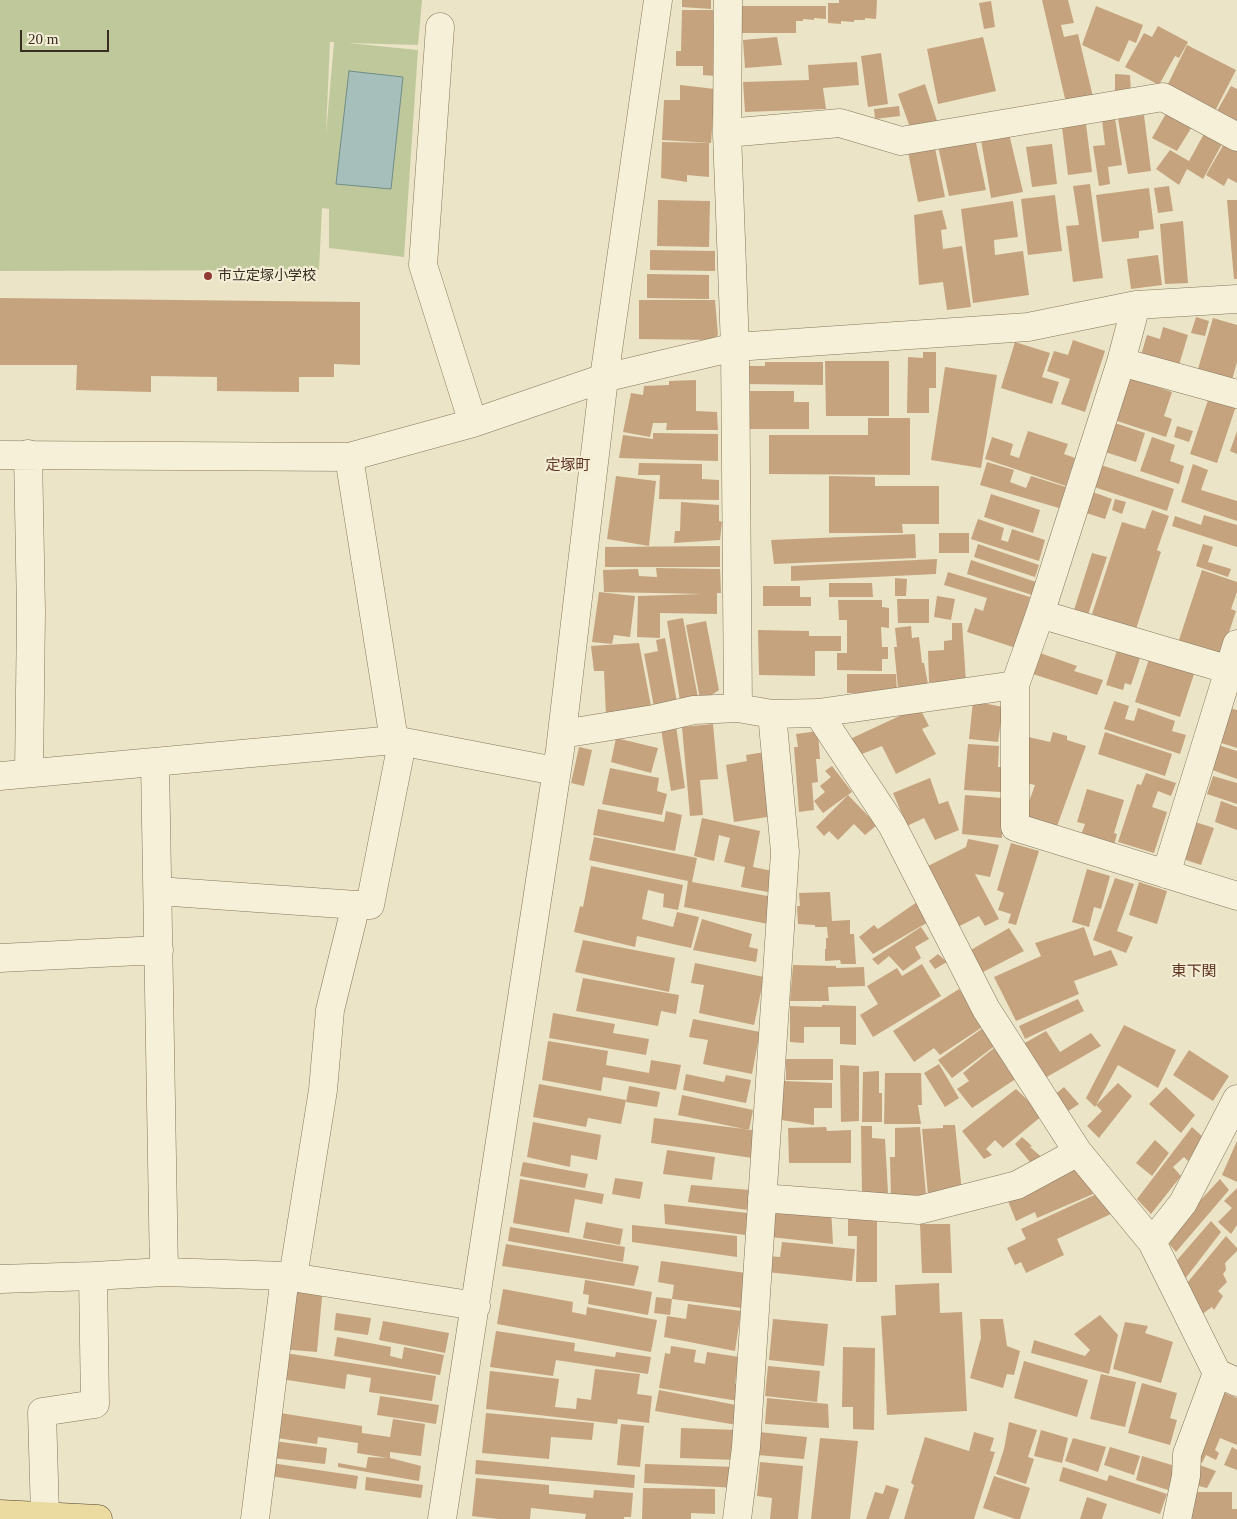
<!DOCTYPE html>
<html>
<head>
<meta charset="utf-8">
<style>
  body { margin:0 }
  #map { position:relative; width:1237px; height:1519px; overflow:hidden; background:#ebe4c6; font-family:"Times New Roman",serif }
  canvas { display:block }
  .scale { position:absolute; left:20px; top:30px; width:89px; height:22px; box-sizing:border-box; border:2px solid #372d20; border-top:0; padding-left:6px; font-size:15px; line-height:18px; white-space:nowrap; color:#372d20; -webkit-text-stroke:4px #f3edd5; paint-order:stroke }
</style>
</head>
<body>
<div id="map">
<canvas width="1237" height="1519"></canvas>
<div class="scale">20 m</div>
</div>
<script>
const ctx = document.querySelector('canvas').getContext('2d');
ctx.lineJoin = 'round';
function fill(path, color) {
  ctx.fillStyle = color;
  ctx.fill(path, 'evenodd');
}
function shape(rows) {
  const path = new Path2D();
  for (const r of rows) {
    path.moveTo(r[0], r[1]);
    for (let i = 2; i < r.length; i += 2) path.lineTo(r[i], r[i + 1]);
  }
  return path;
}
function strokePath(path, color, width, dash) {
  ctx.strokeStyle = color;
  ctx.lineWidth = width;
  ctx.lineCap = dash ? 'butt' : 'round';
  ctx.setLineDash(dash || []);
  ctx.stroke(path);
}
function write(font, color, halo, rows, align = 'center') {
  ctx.font = font + ' "Times New Roman","Noto Sans JP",serif';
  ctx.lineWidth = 4.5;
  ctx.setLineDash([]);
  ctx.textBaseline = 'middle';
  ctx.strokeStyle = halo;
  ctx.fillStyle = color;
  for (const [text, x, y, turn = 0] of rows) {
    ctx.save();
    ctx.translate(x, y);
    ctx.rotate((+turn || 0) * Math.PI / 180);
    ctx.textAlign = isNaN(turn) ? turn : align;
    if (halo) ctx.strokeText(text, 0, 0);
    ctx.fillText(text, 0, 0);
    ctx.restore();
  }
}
const green = shape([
  [0,0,422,0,418,45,348,43,418,50,404,257,329,248,329,209,322,208,319,270,0,271],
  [330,42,334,42,326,134,326,133]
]);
const water = shape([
  [349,71,403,77,391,189,336,184,349,71]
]);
const building = shape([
  [682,0,711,0,711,9,682,7],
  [839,0,877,0,876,19,865,18,865,20,854,20,854,22,841,21,841,24,828,23,828,3,839,3],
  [1042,0,1068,0,1074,23,1061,25,1064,37,1078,34,1093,97,1066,103],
  [991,1,995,27,984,29,979,3],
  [742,6,826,6,826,19,814,18,814,20,803,19,803,21,796,21,796,33,742,33],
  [1096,6,1143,25,1136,43,1129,40,1119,62,1082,45],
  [682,10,713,10,715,76,703,75,703,66,676,66,676,51,681,51],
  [1158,26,1188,42,1179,58,1175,56,1159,85,1125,67,1144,33,1152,37],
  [777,37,782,65,745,68,743,40],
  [983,37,996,91,938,104,927,49],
  [1187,45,1236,70,1215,111,1167,86],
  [881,53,888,104,868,107,861,56],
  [857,62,859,85,823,88,826,109,745,112,743,82,809,80,808,65],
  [1115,74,1130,75,1131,94,1115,94],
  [925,84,938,124,912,133,898,94],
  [680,85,715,89,711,143,662,140,664,100,680,100],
  [1231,86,1237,89,1237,122,1217,111],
  [899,106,900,116,875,119,874,109],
  [1168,110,1193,125,1177,151,1152,138],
  [1144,115,1151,171,1128,174,1118,119],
  [1115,118,1122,165,1108,167,1110,184,1099,186,1093,146,1105,145,1102,120],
  [1086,124,1092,172,1068,175,1062,127],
  [1205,132,1223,142,1203,179,1187,169,1179,185,1156,169,1170,150,1189,161],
  [1009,134,1023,192,991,198,981,140],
  [662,142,709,143,709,177,687,175,687,182,661,178],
  [1225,142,1237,149,1237,183,1228,178,1224,186,1206,175],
  [976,143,986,190,949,196,938,146],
  [1052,144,1057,184,1032,187,1026,147],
  [935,148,945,197,918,202,908,152],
  [1090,184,1103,278,1073,282,1066,226,1079,225,1073,186],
  [1169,186,1173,211,1158,213,1154,188],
  [1149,188,1154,229,1139,231,1139,238,1102,242,1096,195],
  [1055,195,1062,251,1028,255,1021,199],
  [658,200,710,201,709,247,657,246],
  [1227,200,1237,200,1237,279,1234,279],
  [1013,201,1018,237,994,240,995,255,1023,251,1029,295,973,303,961,209],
  [942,210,947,229,941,230,943,249,962,246,971,307,947,310,943,282,919,285,914,215],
  [1183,221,1188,283,1165,284,1160,224],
  [650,250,715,251,715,271,650,270],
  [1158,255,1162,285,1131,289,1127,259],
  [647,274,709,275,709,299,647,298],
  [0,298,360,302,360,365,334,364,334,377,299,377,299,392,217,391,217,377,151,376,151,392,76,390,77,365,0,365],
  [639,300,715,300,718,335,712,340,639,339],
  [1196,317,1209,321,1205,336,1191,333],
  [1213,318,1237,325,1237,362,1232,380,1198,369],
  [1163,327,1188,335,1179,365,1141,355,1147,335,1160,339],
  [1073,340,1105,351,1085,412,1061,404,1070,379,1047,371,1054,351,1068,355],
  [1015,342,1050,353,1042,377,1059,382,1052,404,1001,388],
  [923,352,936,352,936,388,929,388,929,413,907,413,908,357,923,358],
  [825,361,889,361,889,416,826,416],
  [765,362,823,362,823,385,746,384,746,366,765,366],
  [945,367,997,375,981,468,931,460],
  [1128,377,1172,392,1164,416,1172,419,1166,437,1114,420],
  [696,380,696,411,717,412,718,430,666,430,667,423,653,423,650,437,623,432,631,393,643,395,644,386,669,385,669,381],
  [747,391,794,391,794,402,809,402,809,429,747,429],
  [1209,397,1236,406,1217,463,1190,454],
  [868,418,910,418,910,475,769,474,769,435,868,435],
  [1112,422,1145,433,1136,462,1102,451],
  [1177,426,1193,431,1189,442,1174,437],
  [1028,431,1068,444,1064,454,1075,458,1066,486,985,459,992,437,1013,444,1010,455,1019,458],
  [1237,431,1237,454,1230,451],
  [653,433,718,434,718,461,619,458,623,435,653,439],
  [1152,437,1175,445,1170,461,1184,466,1179,484,1140,471],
  [987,462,1014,470,1010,482,1026,488,1031,476,1066,487,1059,508,980,485],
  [639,463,702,464,702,479,719,480,719,500,659,499,660,475,638,475],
  [1098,464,1174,489,1167,511,1091,486],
  [1193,464,1208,470,1201,490,1237,501,1237,521,1181,502],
  [616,476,656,481,649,546,607,539],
  [829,476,875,477,875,486,939,486,939,524,902,524,903,533,829,533],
  [1090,491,1112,499,1105,519,1083,512],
  [991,494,1040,510,1033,533,984,517],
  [1115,499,1126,502,1122,514,1112,510],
  [681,502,719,505,719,521,722,522,720,540,674,543,675,531,680,531],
  [1152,510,1169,516,1157,550,1161,552,1136,629,1092,614,1122,522,1145,529],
  [1204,515,1237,525,1237,547,1172,526,1175,516,1201,525],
  [978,519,1004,528,1001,540,1008,542,1012,529,1045,540,1039,561,971,539],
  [939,533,969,533,969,553,939,553],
  [915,534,916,558,774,564,771,540],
  [978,544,1039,565,1035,577,974,557],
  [1203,544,1213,547,1208,562,1231,569,1228,577,1196,566],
  [720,546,720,567,605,567,605,547],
  [1092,553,1107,557,1088,615,1074,610],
  [937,559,936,574,791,581,791,566],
  [971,560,1036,582,1032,595,967,574],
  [656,568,720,569,721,593,717,593,717,614,660,613,660,638,637,637,638,596,703,594,604,592,603,570,638,569,639,576,657,577],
  [1202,570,1237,582,1237,592,1231,609,1236,611,1221,657,1178,643],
  [948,572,1030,597,1016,648,967,632,975,608,983,611,987,598,944,585],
  [895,578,907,579,906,596,895,596],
  [829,583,872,583,873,597,829,597],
  [763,586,800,586,800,597,811,597,811,606,763,606],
  [599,592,635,596,630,637,614,635,612,644,592,642],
  [937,596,955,599,951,620,934,617],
  [897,599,929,599,929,623,898,623],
  [838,600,882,600,882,607,889,608,889,628,881,627,882,647,888,647,888,659,882,659,882,671,837,670,837,653,847,653,847,620,839,620],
  [683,618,698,698,680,701,667,621],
  [706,621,719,690,707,698,700,699,686,625],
  [952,623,962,623,966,682,929,682,928,651,944,650,944,641,952,640],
  [911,626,912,638,919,637,922,663,924,663,928,684,898,688,894,647,897,647,895,628],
  [758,630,809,631,809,636,841,636,841,651,815,651,815,676,759,675],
  [665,638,677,702,654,707,644,654,658,651,656,640],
  [639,643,651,706,606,717,604,671,594,671,591,646],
  [1117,650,1140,658,1131,685,1125,683,1123,690,1106,685],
  [1040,653,1077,666,1074,671,1103,680,1097,695,1033,674],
  [1149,659,1194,674,1180,717,1135,702],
  [847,674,896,674,897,693,847,693],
  [973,701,1003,707,998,742,969,739],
  [1114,701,1129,706,1125,719,1134,721,1138,708,1175,721,1172,731,1186,735,1180,754,1104,729],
  [919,707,929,726,922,729,936,754,896,774,882,746,857,756,850,739],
  [1226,707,1237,710,1237,748,1215,741],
  [713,724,718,779,700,780,703,815,690,816,682,727],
  [676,726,685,788,671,791,661,729],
  [818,731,820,759,816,759,818,782,812,783,814,810,799,812,794,747,798,747,796,734],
  [1053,732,1067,736,1067,740,1086,746,1056,829,1023,818,1035,785,1022,782,1024,736,1050,742],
  [1105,732,1172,754,1165,776,1098,754],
  [616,738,658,748,651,773,611,762],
  [968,744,999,746,998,767,1002,767,1001,792,964,790],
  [1215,744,1237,751,1237,779,1207,768],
  [579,747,592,750,584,786,571,783],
  [765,752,774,816,734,822,726,765,747,761,746,755],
  [832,766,852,792,823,813,814,801,825,792,820,786,831,777,825,771],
  [610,768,659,778,657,791,667,794,662,815,602,804],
  [1146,773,1176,783,1171,796,1158,791,1152,807,1167,812,1154,853,1118,842,1137,784,1141,785],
  [1213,776,1237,783,1237,804,1207,794],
  [930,778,939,804,948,801,959,830,935,840,924,818,907,826,893,793],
  [1087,789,1124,800,1114,833,1117,834,1113,849,1080,838,1085,824,1077,822],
  [848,795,877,825,865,835,854,824,838,840,829,831,824,836,816,827],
  [965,795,1002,798,1002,838,962,834],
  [1221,801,1237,807,1237,830,1215,822],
  [598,809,664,822,666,811,682,815,675,851,593,835],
  [702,818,760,831,753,867,777,872,773,893,741,887,745,867,724,862,730,838,719,835,714,861,694,856],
  [1195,822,1214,828,1201,865,1183,859],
  [594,837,697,858,692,882,773,897,768,924,684,907,688,881,589,860],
  [968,839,999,845,990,877,975,874,999,919,985,926,979,916,958,927,924,868,966,847],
  [1011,843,1039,851,1016,925,1008,923,1011,914,998,910,1004,893,997,890],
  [591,866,683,885,678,910,663,907,664,894,648,890,642,919,673,927,677,912,699,917,691,948,637,936,635,947,574,932,580,906,583,907],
  [1087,869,1110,876,1101,909,1094,907,1089,927,1072,922],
  [1115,878,1134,884,1117,931,1133,937,1126,953,1093,940],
  [1139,882,1167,891,1157,924,1129,915],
  [830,892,832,921,850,920,850,934,854,934,856,964,841,964,840,960,825,961,825,949,826,949,826,938,828,938,827,927,815,927,815,925,798,924,797,906,800,906,799,893],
  [917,902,930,921,873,954,859,937,874,925,878,929],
  [702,919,752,934,749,947,758,949,756,962,693,950],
  [921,927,929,939,915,947,921,958,903,971,889,956,878,965,872,959],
  [1084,927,1094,956,1111,950,1118,965,1074,981,1079,994,1016,1021,994,977,1041,956,1035,943],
  [1009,928,1024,951,979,974,969,951],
  [583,940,675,958,669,992,575,972],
  [938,954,947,962,935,969,929,961],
  [695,963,764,977,754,1025,699,1013,704,985,691,983],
  [922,964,941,996,873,1037,860,1015,878,1004,867,986,897,968,902,976],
  [793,965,836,966,836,968,864,967,865,986,828,987,829,1001,790,1001],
  [583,978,679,995,676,1014,661,1011,658,1026,576,1011],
  [959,989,984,1026,940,1055,934,1048,914,1062,893,1031],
  [1078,999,1084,1011,1025,1039,1019,1026],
  [822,1005,856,1006,856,1045,840,1044,840,1027,804,1027,804,1043,790,1042,790,1006,822,1007],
  [553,1013,615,1024,613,1033,649,1039,646,1055,549,1038],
  [693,1019,760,1032,752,1074,703,1064,708,1040,689,1037],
  [1124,1025,1176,1050,1158,1088,1118,1065,1095,1107,1086,1098],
  [983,1028,996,1045,952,1078,938,1060],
  [1046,1031,1060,1052,1091,1033,1101,1046,1045,1078,1023,1044],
  [548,1041,608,1051,606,1065,649,1073,651,1060,681,1065,676,1090,603,1077,601,1091,542,1080],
  [994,1048,1017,1078,972,1108,957,1089,969,1081,963,1073],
  [1189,1050,1229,1076,1213,1101,1173,1075],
  [786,1059,833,1059,833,1080,786,1080],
  [939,1064,959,1098,945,1107,924,1073],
  [840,1065,859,1066,859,1121,841,1122],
  [879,1071,879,1093,882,1093,882,1122,862,1122,863,1072],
  [885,1073,921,1073,922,1105,918,1105,921,1124,884,1124],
  [686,1074,724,1082,726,1075,751,1080,746,1103,683,1090],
  [784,1081,832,1083,832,1108,814,1108,814,1125,781,1120],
  [1118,1083,1132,1096,1099,1138,1087,1126,1102,1111,1096,1105],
  [539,1084,626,1100,621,1124,588,1118,586,1127,533,1117],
  [629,1086,660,1092,657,1107,626,1102],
  [1064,1087,1079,1104,1067,1112,1053,1096],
  [1166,1087,1195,1115,1181,1133,1149,1104],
  [1016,1089,1043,1115,1003,1148,995,1140,986,1149,992,1155,984,1159,962,1131],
  [682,1095,753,1110,749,1130,678,1115],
  [654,1118,753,1130,752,1158,651,1143],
  [533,1122,601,1135,597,1160,571,1155,570,1167,527,1157],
  [943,1125,955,1125,962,1192,928,1195,922,1129,943,1128],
  [861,1126,872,1126,872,1138,885,1139,888,1193,862,1193],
  [826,1127,827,1131,851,1130,851,1163,789,1163,788,1128],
  [920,1127,926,1195,891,1197,890,1157,895,1157,895,1128],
  [1192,1127,1203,1137,1188,1161,1184,1157,1173,1167,1181,1176,1151,1214,1137,1199],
  [1022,1137,1032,1146,1030,1147,1045,1160,1035,1168,1015,1144],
  [1155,1140,1169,1153,1152,1176,1136,1163],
  [1237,1141,1237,1182,1222,1175],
  [667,1150,715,1157,712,1180,663,1174],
  [523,1162,588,1174,585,1188,520,1176],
  [1080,1165,1093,1194,1037,1218,1035,1212,1016,1221,1006,1196],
  [615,1178,643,1182,640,1199,612,1194],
  [520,1179,604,1194,602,1204,575,1199,569,1233,513,1223],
  [1220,1179,1229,1190,1176,1252,1165,1239],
  [691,1185,750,1190,748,1210,688,1202],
  [1237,1188,1237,1225,1231,1234,1218,1222,1232,1208,1224,1201],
  [1101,1192,1111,1214,1057,1239,1064,1255,1026,1273,1021,1262,1015,1265,1007,1248,1026,1239,1021,1229],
  [774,1203,831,1209,833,1244,771,1237],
  [664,1204,748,1213,745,1235,665,1224],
  [848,1211,877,1219,877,1282,856,1282,857,1236,848,1236],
  [1211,1221,1221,1232,1185,1279,1172,1266],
  [586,1222,623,1229,620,1245,583,1238],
  [920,1224,950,1224,952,1273,922,1273],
  [632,1225,737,1236,737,1257,632,1242],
  [510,1227,625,1247,623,1262,508,1241],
  [1226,1236,1237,1248,1237,1251,1225,1263,1226,1270,1223,1274,1227,1282,1218,1291,1223,1296,1214,1310,1212,1307,1201,1315,1187,1283],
  [782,1242,855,1249,852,1281,767,1272,769,1256,780,1257],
  [506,1244,639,1266,634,1286,502,1266],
  [661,1261,746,1273,742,1308,672,1299,674,1285,658,1282],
  [585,1280,652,1292,648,1315,588,1304,589,1295,583,1294],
  [287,1283,323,1286,317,1352,281,1349],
  [939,1283,940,1313,962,1312,967,1411,887,1415,881,1316,896,1315,895,1285],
  [503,1289,573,1302,572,1312,586,1315,587,1307,657,1320,651,1352,497,1324],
  [656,1297,672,1299,670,1315,654,1313],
  [688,1304,741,1311,735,1351,664,1337,667,1316,686,1319],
  [336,1313,371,1318,368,1335,334,1330],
  [1100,1315,1118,1335,1109,1374,1031,1353,1034,1340,1085,1356,1090,1350,1074,1334],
  [773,1319,828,1324,824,1366,769,1360],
  [980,1319,1003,1319,1007,1346,1020,1351,1014,1375,1007,1374,1003,1388,970,1378,981,1338],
  [383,1321,449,1333,445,1353,379,1340],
  [1125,1322,1148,1326,1145,1333,1173,1342,1161,1383,1113,1369],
  [496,1331,575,1343,574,1351,615,1357,616,1352,651,1357,648,1374,556,1360,553,1376,490,1367],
  [337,1337,391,1347,390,1356,402,1359,404,1347,444,1355,440,1375,334,1356],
  [671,1346,696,1350,694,1362,705,1364,707,1352,739,1357,735,1384,741,1384,738,1401,659,1388,665,1353,670,1354],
  [843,1347,875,1348,874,1430,853,1429,853,1407,842,1407],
  [285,1353,436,1376,432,1401,369,1392,371,1378,347,1374,345,1389,281,1379],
  [1024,1361,1088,1380,1077,1417,1014,1398],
  [768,1366,820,1371,817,1402,765,1396],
  [595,1369,640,1374,637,1394,652,1396,649,1423,618,1419,617,1424,486,1409,490,1371,559,1379,555,1407,576,1409,577,1398,591,1400],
  [1101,1374,1136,1382,1125,1427,1090,1419],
  [1142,1383,1177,1393,1170,1418,1177,1420,1170,1445,1128,1433],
  [659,1390,741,1406,737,1425,655,1411],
  [1220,1391,1237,1398,1237,1445,1220,1438,1215,1450,1219,1453,1216,1460,1206,1455,1202,1463,1195,1459],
  [380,1396,439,1405,436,1424,377,1415],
  [767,1398,828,1404,829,1428,765,1424],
  [274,1412,362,1426,362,1433,390,1437,393,1419,425,1424,421,1456,390,1452,390,1458,421,1466,419,1481,338,1467,338,1463,366,1468,368,1457,388,1458,357,1453,358,1443,318,1437,317,1444,270,1437],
  [486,1413,594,1423,592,1440,551,1437,549,1459,482,1453],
  [1009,1422,1037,1430,1028,1457,1034,1459,1026,1484,996,1474,1004,1449],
  [621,1424,644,1426,640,1467,617,1465],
  [681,1428,738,1430,737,1460,680,1458],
  [1041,1430,1068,1438,1062,1463,1034,1456],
  [759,1432,807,1437,804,1459,757,1455],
  [974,1432,994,1438,990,1451,995,1452,974,1519,904,1519,914,1485,911,1483,925,1437,969,1451],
  [820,1438,858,1441,850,1519,811,1519],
  [1073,1438,1106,1447,1098,1472,1065,1461],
  [274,1441,327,1448,325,1464,272,1458],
  [1110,1447,1140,1456,1134,1475,1104,1465],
  [1232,1447,1237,1450,1237,1470,1224,1465],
  [1142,1456,1175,1466,1168,1490,1136,1480],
  [476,1460,635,1475,634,1488,475,1474],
  [760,1462,803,1466,798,1519,770,1519,772,1498,757,1496],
  [271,1463,358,1476,356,1489,270,1476],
  [645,1464,737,1467,738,1488,644,1483],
  [1197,1464,1216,1471,1207,1488,1195,1485],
  [1063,1467,1107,1481,1109,1475,1167,1494,1160,1514,1059,1481],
  [994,1476,1030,1488,1020,1519,1015,1519,983,1508],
  [366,1477,423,1485,421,1498,365,1490],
  [476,1478,549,1485,549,1494,593,1498,594,1490,633,1493,631,1517,624,1517,624,1519,585,1519,586,1514,531,1508,530,1519,498,1519,472,1516],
  [886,1485,899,1489,889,1519,866,1519,875,1492,883,1494],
  [643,1488,715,1489,715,1514,691,1513,691,1519,642,1519],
  [1191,1492,1232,1492,1232,1509,1237,1509,1237,1519,1191,1519],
  [1087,1497,1107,1504,1102,1519,1080,1519]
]);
const minor = shape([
  [728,0,727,133,735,347,738,708,772,714,818,713,1015,685],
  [440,27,423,265,473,423],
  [727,133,840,123,901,141,1163,97,1237,137],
  [1136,305,1121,362,1040,614,1015,685,1015,827,1237,896],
  [1121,362,1237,394],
  [28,454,31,612,29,773],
  [0,455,349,457,473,423,604,378,735,347,1028,327,1136,305,1237,299],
  [349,457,394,740,400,753,370,905,356,905],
  [1040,614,1237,672],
  [818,713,892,825,986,1009,1078,1152,1152,1242,1217,1373,1237,1382],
  [562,734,654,719,694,710,738,708],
  [155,763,164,1272],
  [0,776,394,740,555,771],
  [1166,874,1237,644],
  [158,891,356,905,330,1010,323,1090,293,1277],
  [0,958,159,950],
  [762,1198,919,1210,1017,1185,1078,1152],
  [1152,1242,1183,1203,1237,1099],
  [0,1279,93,1276,164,1272,285,1276,476,1306],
  [45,1515,42,1412,95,1404,93,1276],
  [255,1519,285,1276],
  [442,1519,560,750,604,378,658,0],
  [737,1519,746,1447,785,852,772,714],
  [1177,1519,1186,1476,1187,1454,1217,1373]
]);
const major = shape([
  [0,1514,98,1519]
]);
const markers = [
  [208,276,5,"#903a32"]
];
const poiNames = [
  ["市立定塚小学校",218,276]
];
const neighbourhoodNames = [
  ["定塚町",568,466],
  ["東下関",1194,972]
];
fill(green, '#bfc89b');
fill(water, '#a7bfba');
strokePath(water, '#6f8d88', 1);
fill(building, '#c6a37f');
strokePath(minor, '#85765d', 29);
strokePath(major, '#534431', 29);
strokePath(minor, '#f6f0d9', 28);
strokePath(major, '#ebdba1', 28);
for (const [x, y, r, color] of markers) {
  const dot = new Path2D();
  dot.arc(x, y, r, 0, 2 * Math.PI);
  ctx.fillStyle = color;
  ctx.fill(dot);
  strokePath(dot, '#f3edd5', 2);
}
write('14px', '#372d20', '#f3edd5', poiNames, 'left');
write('15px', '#603523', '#f3edd5', neighbourhoodNames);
</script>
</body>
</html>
